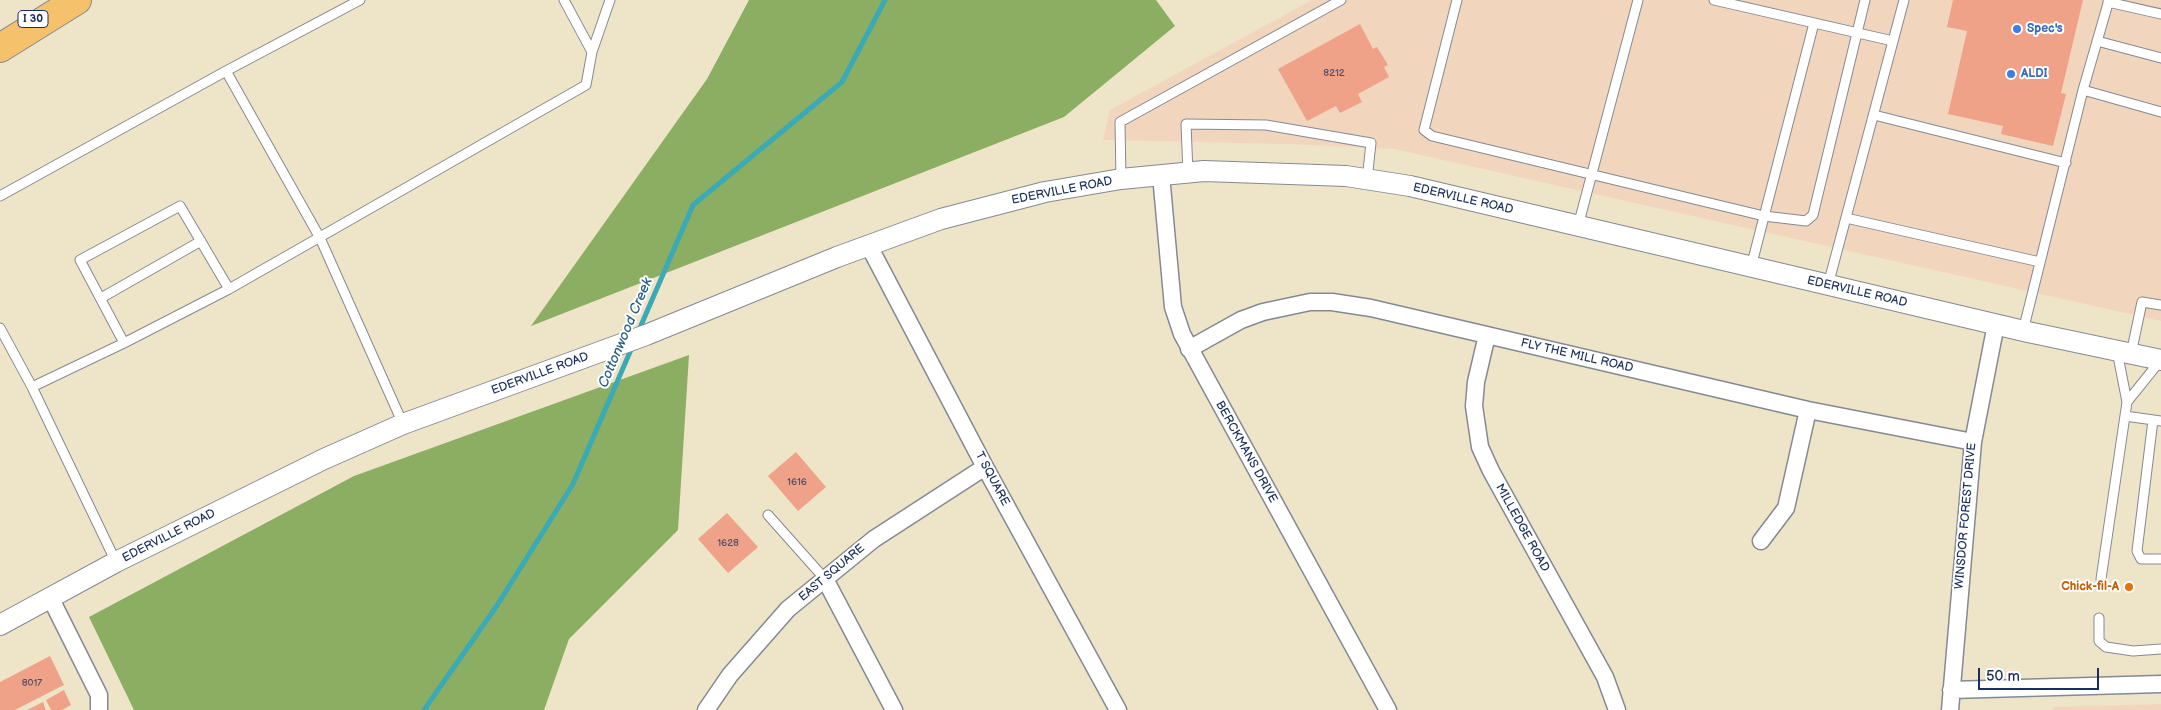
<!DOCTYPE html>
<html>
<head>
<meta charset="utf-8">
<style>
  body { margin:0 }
  #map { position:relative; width:2161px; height:710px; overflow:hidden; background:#eee5c8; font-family:"Balsamiq Sans",sans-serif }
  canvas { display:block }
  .scale { position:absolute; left:1978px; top:668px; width:121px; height:22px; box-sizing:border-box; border:2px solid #1b2f5e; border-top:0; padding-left:6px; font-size:15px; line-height:18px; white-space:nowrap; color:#1b2f5e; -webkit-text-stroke:4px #fff; paint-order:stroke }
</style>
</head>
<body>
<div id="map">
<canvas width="2161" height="710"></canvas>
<div class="scale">50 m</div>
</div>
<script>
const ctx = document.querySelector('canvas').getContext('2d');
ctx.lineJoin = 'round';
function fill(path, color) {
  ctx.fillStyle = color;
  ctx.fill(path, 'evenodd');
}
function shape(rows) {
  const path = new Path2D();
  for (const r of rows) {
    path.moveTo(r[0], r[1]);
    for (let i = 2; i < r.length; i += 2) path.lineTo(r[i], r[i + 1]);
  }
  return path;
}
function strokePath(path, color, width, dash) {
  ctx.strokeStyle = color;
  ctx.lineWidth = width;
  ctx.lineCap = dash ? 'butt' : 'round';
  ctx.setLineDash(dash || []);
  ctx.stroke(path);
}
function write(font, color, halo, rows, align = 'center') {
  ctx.font = font + ' "Balsamiq Sans",sans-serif';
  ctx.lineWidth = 4;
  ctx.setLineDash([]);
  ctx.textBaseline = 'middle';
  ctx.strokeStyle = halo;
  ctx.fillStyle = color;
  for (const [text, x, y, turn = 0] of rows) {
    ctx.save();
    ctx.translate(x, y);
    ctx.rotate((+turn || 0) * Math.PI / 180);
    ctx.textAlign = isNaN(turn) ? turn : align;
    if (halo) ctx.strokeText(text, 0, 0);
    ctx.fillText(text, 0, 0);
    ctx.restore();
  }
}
const built = shape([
  [1312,0,2161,0,2161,321,1394,149,1288,144,1103,140,1110,110],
  [2161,704,2161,710,2053,710,2053,707]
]);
const forest = shape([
  [749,0,1156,0,1175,26,1064,117,531,326,707,79],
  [689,355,678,530,569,639,544,710,134,710,89,617,354,476]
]);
const stream = shape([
  [639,330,693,205,842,82,885,0],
  [424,710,496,607,573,484,633,345]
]);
const building = shape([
  [1953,0,2083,0,2061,93,2066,94,2053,146,2001,134,2003,126,1948,114,1967,31,1947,27],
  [1360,24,1373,49,1377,47,1388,65,1384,67,1389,77,1358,94,1362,102,1340,113,1336,106,1307,121,1278,69],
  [796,452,826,487,798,511,768,476],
  [727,513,758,547,728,573,698,539],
  [50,656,64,685,15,710,0,710,0,682],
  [64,690,71,705,62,710,51,710,46,700],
  [43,702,46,710,27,710]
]);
const service = shape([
  [564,0,592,52],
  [1457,0,1424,130,1432,136,1764,216,1806,221,1813,215,1865,0],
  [1714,0,1893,41],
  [2109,0,2083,90,2161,112],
  [2108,2,2161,14],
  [2097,41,2161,58],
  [226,71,320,238,403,424],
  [1874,115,2066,163],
  [1188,173,1186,124,1266,125,1371,143,1367,180],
  [1121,179,1120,122,1341,0],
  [0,196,226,71,360,0],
  [1846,218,2040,262],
  [1578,226,1638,0],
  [1751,267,1814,23],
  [1828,285,1904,0],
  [101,298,201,241],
  [0,328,32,387,116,562],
  [2023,331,2083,90],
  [124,343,80,260,180,206,229,289],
  [2117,351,2127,402,2160,361],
  [2131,354,2142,302,2161,305],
  [32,387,124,343,229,289,586,85,592,52,610,0],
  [2125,416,2161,421],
  [2153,420,2137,551,2141,559,2161,559],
  [768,515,825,579],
  [2101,579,2127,402],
  [2099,618,2099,641,2106,647,2133,651,2161,649]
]);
const minor = shape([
  [1161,175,1173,307,1182,334,1388,710],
  [869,246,985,467,1118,710],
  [1487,335,1476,382,1474,406,1480,447,1491,471,1605,677,1617,710],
  [1189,349,1241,320,1263,312,1310,302,1332,302,1371,308,1808,410,1973,442],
  [1761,541,1786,508,1808,410],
  [825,579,894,710],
  [51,599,99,695,99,710],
  [1951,690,2161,684],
  [706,710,730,675,788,609,874,539,985,467],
  [1950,710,1973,442,1996,324]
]);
const tertiary = shape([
  [0,625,116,562,324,459,403,424,646,335,837,257,941,219,1045,192,1121,179,1204,171,1346,176,1410,186,2028,332,2161,360]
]);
const motorway = shape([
  [0,48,77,0]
]);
const markers = [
  [2017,29,5,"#3f7fe0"],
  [2011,74,5,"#3f7fe0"],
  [2129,587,5,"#e8710a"]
];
const numberNames = [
  ["8212",1334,73],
  ["1616",797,482],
  ["1628",728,543],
  ["8017",32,683]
];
const shields = [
  [33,19,30]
];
const shieldNames = [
  ["I 30",33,19]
];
const shopNames = [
  ["Spec's",2027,29],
  ["ALDI",2021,74]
];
const streetNames = [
  ["EDERVILLE ROAD",1062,191,-11],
  ["EDERVILLE ROAD",1463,199,13],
  ["EDERVILLE ROAD",1857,292,13],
  ["FLY THE MILL ROAD",1577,356,13],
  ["EDERVILLE ROAD",540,374,-20],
  ["BERCKMANS DRIVE",1246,452,61],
  ["T SQUARE",992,479,62],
  ["WINSDOR FOREST DRIVE",1966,516,-85],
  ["MILLEDGE ROAD",1522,528,61],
  ["EDERVILLE ROAD",169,536,-27],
  ["EAST SQUARE",832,573,-40]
];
const foodNames = [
  ["Chick-fil-A",2119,587]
];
const waterNames = [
  ["Cottonwood Creek",626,333,-67]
];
fill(built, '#f1d5bd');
fill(forest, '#8bae62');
strokePath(stream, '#3aaab7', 5);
fill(building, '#efa287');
strokePath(service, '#848a93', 11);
strokePath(minor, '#848a93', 19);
strokePath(tertiary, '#848a93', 22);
strokePath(motorway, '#848a93', 30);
strokePath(service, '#fff', 9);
strokePath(minor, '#fff', 16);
strokePath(tertiary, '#fff', 20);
strokePath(motorway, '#f6c16b', 28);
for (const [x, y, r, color] of markers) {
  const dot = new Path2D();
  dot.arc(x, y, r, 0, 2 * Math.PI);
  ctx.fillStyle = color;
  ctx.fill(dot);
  strokePath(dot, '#fff', 2);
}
write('10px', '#504c68', null, numberNames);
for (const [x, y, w] of shields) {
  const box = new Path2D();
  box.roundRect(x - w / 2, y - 8.5, w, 17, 4);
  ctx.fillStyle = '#fff';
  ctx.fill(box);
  strokePath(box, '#1b2f5e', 1);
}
write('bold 11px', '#1b2f5e', null, shieldNames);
write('bold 12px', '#366cbe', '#fff', shopNames, 'left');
write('12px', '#1b2f5e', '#fff', streetNames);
write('bold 12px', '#c56008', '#fff', foodNames, 'right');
write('italic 14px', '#276082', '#fff', waterNames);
</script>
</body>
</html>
